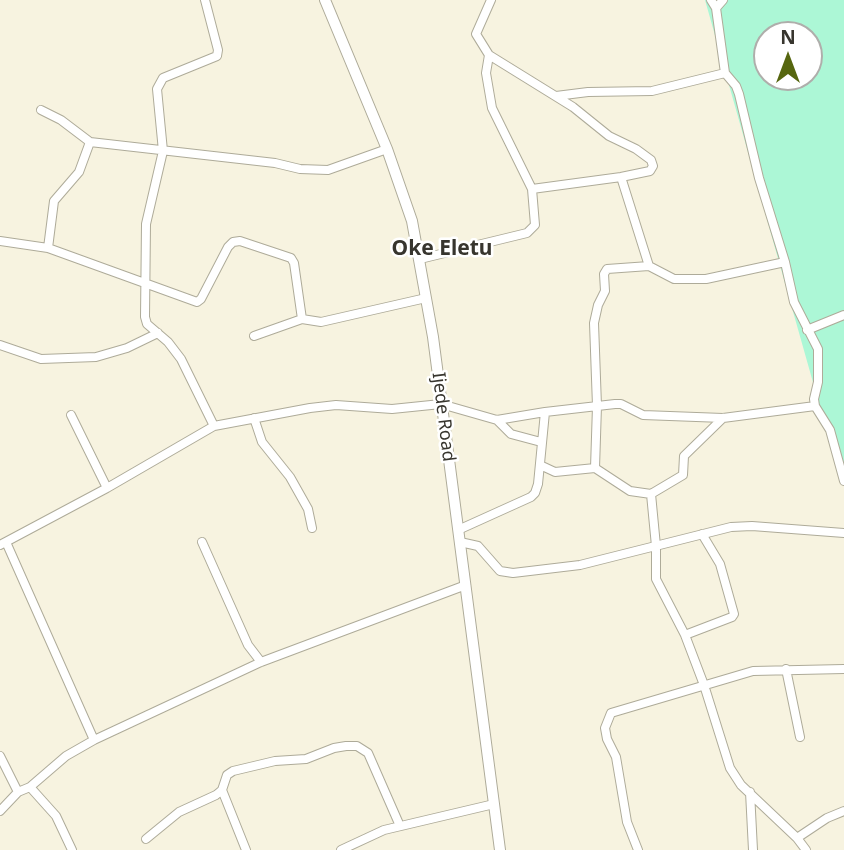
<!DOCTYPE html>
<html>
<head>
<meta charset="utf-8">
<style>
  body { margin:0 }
  #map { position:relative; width:844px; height:850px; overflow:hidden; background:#f7f3e0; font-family:"Noto Sans",sans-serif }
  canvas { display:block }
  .north { position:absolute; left:753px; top:21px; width:70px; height:70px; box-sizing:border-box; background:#fff; border:2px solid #afaeab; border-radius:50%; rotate:0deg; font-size:19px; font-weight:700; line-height:28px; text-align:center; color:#37352e }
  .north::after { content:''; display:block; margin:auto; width:24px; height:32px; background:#56660f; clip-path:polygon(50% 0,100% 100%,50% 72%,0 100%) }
</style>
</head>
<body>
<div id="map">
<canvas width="844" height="850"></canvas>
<div class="north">N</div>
</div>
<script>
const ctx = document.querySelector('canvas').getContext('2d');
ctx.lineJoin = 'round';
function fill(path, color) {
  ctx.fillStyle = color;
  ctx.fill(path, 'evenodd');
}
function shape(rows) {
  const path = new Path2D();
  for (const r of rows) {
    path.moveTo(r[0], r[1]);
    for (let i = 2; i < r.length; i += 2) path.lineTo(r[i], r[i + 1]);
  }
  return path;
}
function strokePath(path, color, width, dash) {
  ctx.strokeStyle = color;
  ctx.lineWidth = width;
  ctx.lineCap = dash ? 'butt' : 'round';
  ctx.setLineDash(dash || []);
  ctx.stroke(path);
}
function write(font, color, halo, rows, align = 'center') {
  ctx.font = font + ' "Noto Sans",sans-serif';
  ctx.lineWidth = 5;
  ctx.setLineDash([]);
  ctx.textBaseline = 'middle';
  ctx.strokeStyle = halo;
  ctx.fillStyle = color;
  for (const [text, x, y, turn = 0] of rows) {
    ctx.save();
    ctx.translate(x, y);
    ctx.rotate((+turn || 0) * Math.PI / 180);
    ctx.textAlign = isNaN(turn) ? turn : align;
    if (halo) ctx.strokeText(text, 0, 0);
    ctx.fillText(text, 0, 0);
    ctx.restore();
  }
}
const green = shape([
  [705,0,844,0,844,482,829,439],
  [767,35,809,35,809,77,767,77]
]);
const minor = shape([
  [205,0,218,50,217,56,163,78,157,89,163,151,146,224,145,317,147,324,168,342,181,359,214,426],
  [491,0,476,34,489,55,573,107,609,136,636,149,651,160,653,166,650,171,621,177,532,189],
  [711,0,716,8,725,73,736,86,739,94,759,178,785,262,794,302,818,349,818,382,814,399,815,406,830,430,844,481],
  [716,8,723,0],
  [556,96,588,92,652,91,725,73],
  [41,110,61,120,90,142,275,163,300,169,328,170,387,149],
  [621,177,649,266],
  [0,241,48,248,197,302,201,299,228,247,233,242,240,241,291,258,294,263,302,319],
  [48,248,54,201,79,172,90,142],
  [420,259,527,233,535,225,532,189,492,108,486,73,489,55],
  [807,330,844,315],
  [254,336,302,319,321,322,426,298],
  [0,345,41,359,96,357,127,348,158,333],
  [71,415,107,488],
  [254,418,262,442,290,477,308,509,312,528],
  [497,420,511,434,541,442],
  [540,465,555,472,595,468,630,491,651,494,683,475,684,456,723,418],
  [595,468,597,406,594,323,598,305,605,291,604,274,607,269,649,266,674,279,706,279,785,262],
  [651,494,656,546,656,579,685,635,704,685,730,768,741,785,797,838,806,850],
  [458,530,531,497,535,493,538,484,545,412],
  [6,542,94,740],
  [202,542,248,645,261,662],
  [460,542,478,546,500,571,513,573,580,565,731,527,752,526,844,533],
  [0,545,107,488,214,426,310,408,336,405,392,409,441,404,497,420,545,412,615,404,621,404,643,415,723,418,815,406],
  [685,635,732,617,734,614,720,564,702,534],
  [786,669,800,737],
  [0,756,18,792],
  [30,787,56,816,72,850],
  [222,790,246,850],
  [750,792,753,850],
  [0,811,18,792,30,787,66,756,94,740,261,662,466,585],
  [797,838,827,818,844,811],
  [146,839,179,812,216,795,222,790,227,775,233,771,275,761,306,759,334,748,346,746,357,746,368,753,400,826],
  [341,850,384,830,494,804],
  [638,850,627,822,616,757,607,739,605,728,611,713,753,671,844,669]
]);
const secondary = shape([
  [325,0,387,149,412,221,433,337,500,850]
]);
const streetNames = [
  ["Ijede Road",443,417,83]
];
const quarterNames = [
  ["Oke Eletu",442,249]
];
fill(green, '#acf7d6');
strokePath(minor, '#aeab99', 10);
strokePath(secondary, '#aeab99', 12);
strokePath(minor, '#fff', 8);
strokePath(secondary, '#fff', 10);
write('18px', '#37352e', '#fff', streetNames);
write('bold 21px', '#37352e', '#fff', quarterNames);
</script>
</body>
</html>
